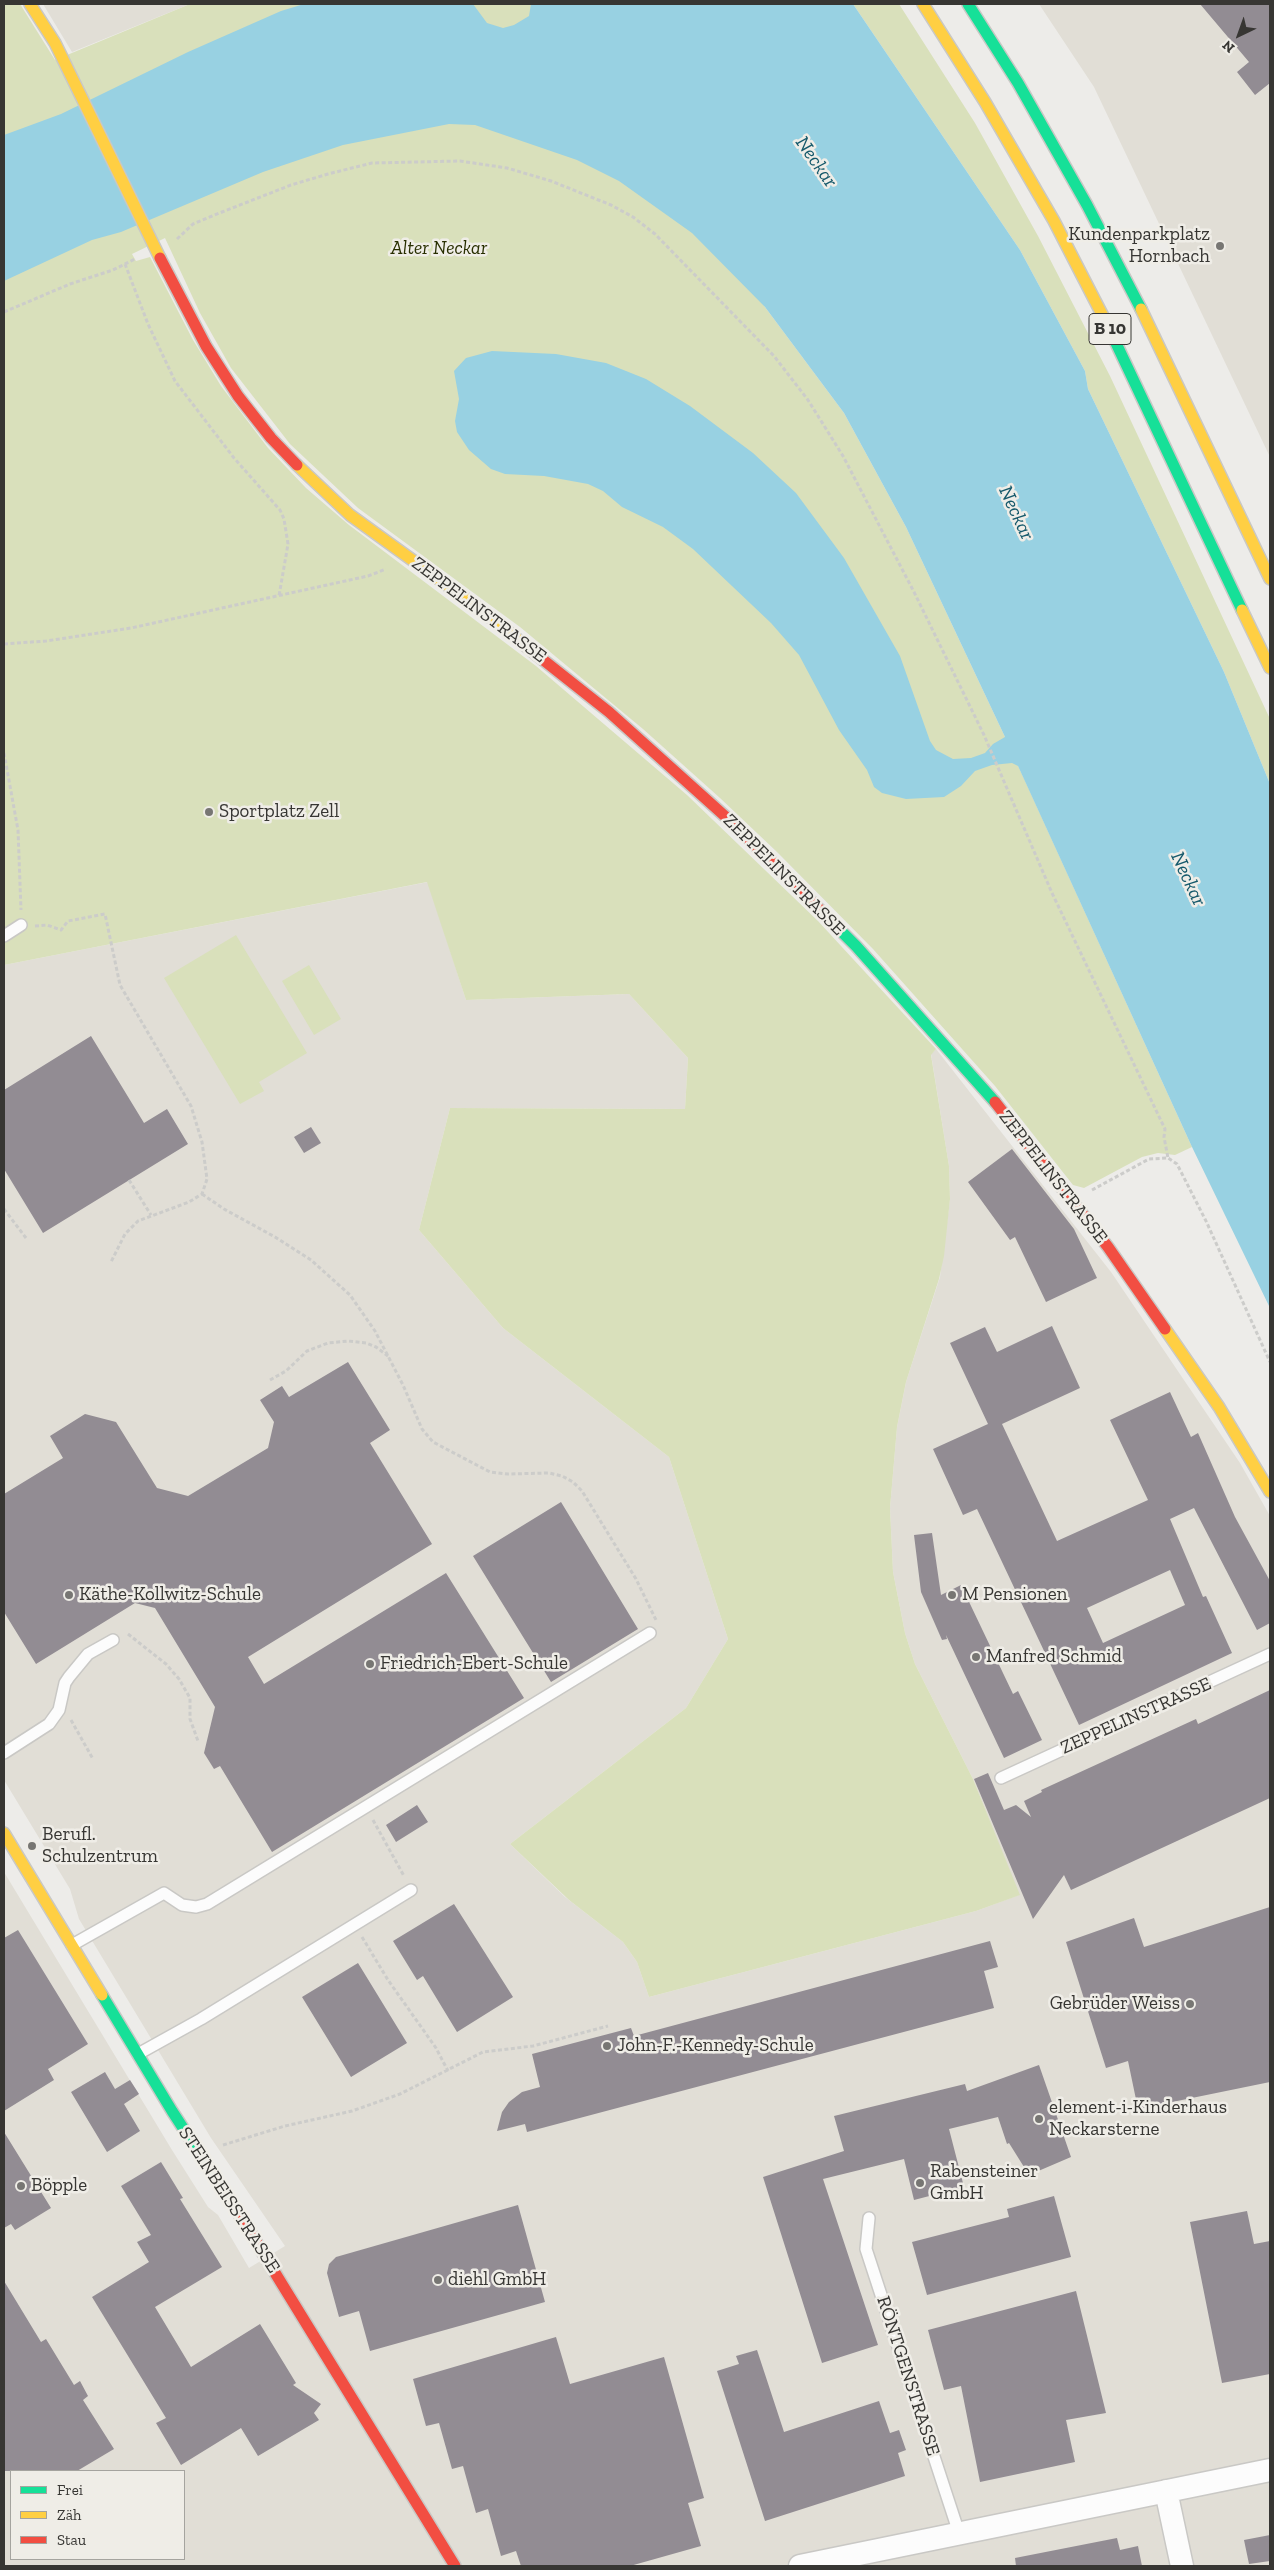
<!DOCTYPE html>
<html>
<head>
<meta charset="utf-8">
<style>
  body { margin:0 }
  #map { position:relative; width:1274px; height:2570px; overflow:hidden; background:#edece9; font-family:"Zilla Slab",serif }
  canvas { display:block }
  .frame { position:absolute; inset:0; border:5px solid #373633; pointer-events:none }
  .legend { position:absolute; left:10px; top:2470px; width:175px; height:90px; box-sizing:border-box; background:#efede7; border:1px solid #a5a49f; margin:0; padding:6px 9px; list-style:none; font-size:15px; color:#373633 }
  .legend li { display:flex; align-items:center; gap:10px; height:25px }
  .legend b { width:25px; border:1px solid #a5a49f }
  .north { position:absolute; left:1214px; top:10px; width:50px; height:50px; -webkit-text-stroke:4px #efede7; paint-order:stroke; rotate:222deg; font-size:14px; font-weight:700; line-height:20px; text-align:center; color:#373633 }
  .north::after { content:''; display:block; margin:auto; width:18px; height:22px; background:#373633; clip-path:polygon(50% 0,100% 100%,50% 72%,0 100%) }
</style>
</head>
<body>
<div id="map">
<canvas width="1274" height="2570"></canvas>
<div class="frame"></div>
<ul class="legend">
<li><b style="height:6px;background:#16e098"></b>Frei</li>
<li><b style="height:6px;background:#ffcf43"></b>Zäh</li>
<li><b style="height:6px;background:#f24e42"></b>Stau</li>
</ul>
<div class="north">N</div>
</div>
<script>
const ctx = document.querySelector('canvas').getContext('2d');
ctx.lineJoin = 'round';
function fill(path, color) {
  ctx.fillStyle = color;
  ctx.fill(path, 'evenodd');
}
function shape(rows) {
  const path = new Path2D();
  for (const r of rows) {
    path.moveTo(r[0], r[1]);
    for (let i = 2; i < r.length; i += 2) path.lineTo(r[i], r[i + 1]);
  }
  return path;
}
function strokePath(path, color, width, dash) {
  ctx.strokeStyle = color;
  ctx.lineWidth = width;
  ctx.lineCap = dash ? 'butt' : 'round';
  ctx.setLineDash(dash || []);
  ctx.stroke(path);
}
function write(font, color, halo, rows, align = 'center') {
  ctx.font = font + ' "Zilla Slab",serif';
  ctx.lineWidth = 5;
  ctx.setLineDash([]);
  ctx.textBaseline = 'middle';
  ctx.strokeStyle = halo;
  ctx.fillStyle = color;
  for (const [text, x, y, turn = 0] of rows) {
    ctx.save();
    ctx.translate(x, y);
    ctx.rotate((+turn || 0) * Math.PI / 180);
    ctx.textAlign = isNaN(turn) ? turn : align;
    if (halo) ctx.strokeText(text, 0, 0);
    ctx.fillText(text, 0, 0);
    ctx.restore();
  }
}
const built = shape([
  [43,4,190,4,72,52],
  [1039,4,1270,4,1270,457,1094,87],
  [428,882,466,1000,629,994,688,1058,685,1109,450,1108,419,1230,503,1328,669,1457,728,1639,686,1708,510,1844,565,1897,623,1942,637,1962,649,1997,976,1911,1019,1895,973,1779,915,1664,905,1633,893,1572,890,1508,897,1427,906,1382,940,1277,950,1199,949,1166,931,1054,936,1049,1111,1272,1240,1463,1270,1516,1270,2566,4,2566,4,1872,172,2150,208,2207,218,2215,249,2268,285,2246,211,2138,79,1919,70,1889,4,1780,4,965],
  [11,2471,184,2471,184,2559,11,2559]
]);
const green = shape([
  [4,4,20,4,55,60,190,4,562,4,765,307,844,413,906,527,1005,737,1192,1147,1175,1155,1158,1153,1142,1157,1084,1188,1073,1185,995,1086,873,949,777,852,720,798,643,729,520,627,358,508,290,444,231,368,200,313,165,238,132,254,136,261,150,257,193,340,221,386,268,448,306,488,349,525,536,666,687,795,818,921,936,1049,931,1055,949,1166,950,1199,944,1256,939,1279,906,1382,897,1427,890,1508,893,1572,905,1633,915,1664,973,1779,1020,1895,976,1911,649,1997,637,1962,623,1942,569,1900,510,1844,686,1708,728,1639,669,1457,503,1328,419,1230,450,1108,685,1109,688,1058,629,994,466,1000,427,882,4,965],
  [853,4,899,4,975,123,1038,236,1110,376,1270,719,1270,784,1224,672,1088,389,1085,371,1020,250],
  [236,935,307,1053,259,1082,264,1091,240,1104,164,978],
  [309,965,341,1019,314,1035,282,981]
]);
const water = shape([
  [304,4,473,4,487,23,503,28,514,25,529,16,531,4,853,4,1020,250,1085,371,1088,389,1224,672,1270,784,1270,1308,1192,1147,1018,766,1012,763,992,765,975,771,961,786,944,797,906,799,882,793,874,787,867,770,839,730,799,655,771,623,693,549,663,527,622,507,603,491,588,484,544,476,505,474,491,469,469,450,457,432,455,421,459,399,454,371,466,358,492,351,556,354,606,363,646,379,690,406,753,453,796,493,844,558,900,656,930,741,936,750,953,759,971,758,985,753,993,744,1005,737,906,527,844,413,765,307,692,233,619,181,577,160,475,125,449,124,343,145,263,172,121,232,92,240,4,281,4,135,61,114,188,52,281,11]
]);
const building = shape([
  [1200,4,1270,4,1270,83,1255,95,1237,72,1249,62],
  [91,1036,144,1123,167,1109,188,1144,43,1233,4,1169,4,1090],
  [311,1127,321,1143,304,1153,294,1137],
  [1012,1149,1074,1229,1097,1278,1046,1302,1015,1237,1010,1240,968,1182],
  [1052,1326,1080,1388,1002,1424,1057,1541,1148,1500,1110,1420,1170,1392,1191,1437,1198,1433,1235,1517,1270,1581,1270,1623,1257,1630,1194,1508,1170,1519,1203,1597,1206,1596,1232,1653,1079,1725,977,1509,963,1515,933,1449,988,1424,950,1343,985,1327,997,1352],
  [1170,1570,1185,1605,1103,1643,1087,1608],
  [348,1362,390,1430,370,1443,432,1544,248,1657,264,1684,446,1573,524,1698,272,1852,220,1766,214,1769,204,1753,215,1707,155,1608,135,1603,36,1664,4,1612,4,1494,63,1458,50,1436,85,1414,116,1422,157,1488,188,1496,268,1448,274,1422,260,1400,282,1386,289,1397],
  [561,1502,638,1629,551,1682,473,1556],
  [932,1533,941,1595,961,1585,1013,1694,1018,1691,1042,1740,1004,1758,946,1635,947,1639,942,1640,921,1592,914,1535],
  [1270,1690,1270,1798,1071,1890,1064,1875,1033,1919,974,1779,988,1773,1004,1810,1016,1805,1031,1817,1024,1801,1042,1792,1041,1790,1196,1719,1198,1724],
  [417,1805,428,1822,396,1842,386,1825],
  [454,1904,513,1997,457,2032,423,1976,417,1980,393,1941],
  [1270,1907,1270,2082,1138,2109,1128,2061,1106,2068,1066,1942,1134,1918,1144,1947],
  [18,1930,88,2044,48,2069,54,2080,4,2111,4,1938],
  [990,1941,998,1967,984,1971,994,2008,527,2132,525,2124,497,2131,502,2112,509,2102,522,2092,540,2087,532,2054,631,2028,634,2036],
  [358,1963,407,2043,351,2077,302,1997],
  [1039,2065,1071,2157,1029,2175,1009,2143,1007,2144,998,2117,949,2129,964,2187,914,2200,904,2159,823,2179,878,2345,822,2363,763,2177,844,2151,834,2116,965,2084,967,2091],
  [105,2072,115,2089,130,2080,139,2094,124,2104,140,2131,107,2152,71,2092],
  [4,2132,51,2208,15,2230,11,2224,4,2228],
  [161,2162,183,2198,180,2199,222,2267,155,2307,191,2367,260,2324,296,2383,293,2385,321,2404,314,2413,319,2420,258,2456,241,2428,181,2465,156,2423,166,2418,92,2297,149,2262,137,2242,151,2235,121,2186],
  [1054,2196,1071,2257,927,2295,912,2242,1009,2217,1007,2209],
  [518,2205,545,2302,370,2351,359,2311,339,2317,327,2273,329,2264,336,2257],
  [1247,2211,1254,2244,1270,2241,1270,2374,1222,2383,1190,2222],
  [4,2281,41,2342,46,2339,74,2385,80,2381,88,2396,83,2400,114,2449,77,2471,4,2471],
  [1076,2291,1106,2413,1066,2420,1075,2462,980,2482,961,2386,944,2390,928,2330],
  [556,2337,570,2384,664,2357,704,2498,688,2503,701,2546,630,2566,521,2566,516,2551,501,2556,488,2509,476,2513,463,2466,452,2469,439,2423,426,2426,413,2379],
  [757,2350,784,2432,879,2401,890,2433,899,2430,906,2450,898,2453,905,2476,765,2521,717,2371,739,2364,736,2356],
  [1270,2535,1270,2561,1249,2564,1244,2540],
  [1117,2538,1120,2550,1138,2546,1142,2566,1016,2566,1015,2558]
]);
const path = shape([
  [177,239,193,224,222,212,291,185,328,174,372,163,460,161,507,168,551,181,611,205,633,217,655,234,774,356,808,400,843,456,914,592,984,735,1052,893,1165,1129,1164,1137,1168,1158],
  [125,264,148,324,175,381,234,458,280,510,284,519,288,544,279,596],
  [4,312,70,284,113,270,135,259],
  [4,644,46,641,131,628,368,576,386,569],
  [4,753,18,830,21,910],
  [35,926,47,925,61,930,68,921,105,914,120,985,191,1106,202,1142,207,1179,202,1194,189,1202,138,1221,125,1234,111,1262],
  [129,1180,151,1215],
  [1092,1190,1149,1159,1168,1158,1177,1164,1206,1221,1270,1362],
  [202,1194,224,1209,275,1237,311,1260,350,1295,375,1331,403,1385,422,1429,433,1442,490,1472,508,1474,549,1473,562,1476,573,1482,582,1491,636,1579,656,1620],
  [4,1209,26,1238],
  [270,1380,286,1371,307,1351,328,1343,348,1341,366,1343,376,1347,388,1356],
  [128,1634,166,1664,179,1679,190,1698,190,1719,198,1741],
  [71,1720,93,1759],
  [373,1820,404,1876],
  [362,1937,388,1980,436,2048,448,2071],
  [223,2145,285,2126,352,2111,400,2094,483,2052,533,2046,608,2026]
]);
const lane = shape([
  [4,936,21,925],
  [4,1753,49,1724,59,1710,65,1683,69,1677,88,1654,113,1640],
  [1001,1778,1270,1654],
  [72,1945,164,1893,182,1905,196,1907,207,1904,650,1633],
  [138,2054,201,2019,411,1890],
  [869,2218,866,2249,959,2533]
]);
const street = shape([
  [1166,2491,1182,2566],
  [800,2566,1270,2470]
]);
const fast = shape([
  [968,4,1018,83,1087,205,1141,309],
  [1107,324,1242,610],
  [821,911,856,946,995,1102],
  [102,1995,172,2111,242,2219]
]);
const slow = shape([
  [30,4,55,43,160,258],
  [923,4,985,102,1054,221,1107,324],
  [1141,309,1270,579],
  [297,465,350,515,480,609,537,655],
  [1242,610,1270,668],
  [1165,1329,1219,1407,1270,1492],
  [4,1833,102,1995]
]);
const jam = shape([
  [160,258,206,346,238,396,271,438,297,465],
  [537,655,609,712,737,827,821,911],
  [995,1102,1108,1247,1165,1329],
  [242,2219,455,2566]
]);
const markers = [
  [1220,246,5,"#777673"],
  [209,812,5,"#777673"],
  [69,1595,5,"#777673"],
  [952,1595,5,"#777673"],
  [976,1657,5,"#777673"],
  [370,1664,5,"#777673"],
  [32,1846,5,"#777673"],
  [1190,2004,5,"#777673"],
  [607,2046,5,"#777673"],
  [1039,2119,5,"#777673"],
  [920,2183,5,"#777673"],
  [21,2186,5,"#777673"],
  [438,2280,5,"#777673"]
];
const shields = [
  [1110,329,42]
];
const shieldNames = [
  ["B 10",1110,329]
];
const poiNames = [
  ["Kundenparkplatz",1210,235,"right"],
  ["Hornbach",1210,257,"right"],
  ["Sportplatz Zell",219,812],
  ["Käthe-Kollwitz-Schule",79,1595],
  ["M Pensionen",962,1595],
  ["Manfred Schmid",986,1657],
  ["Friedrich-Ebert-Schule",380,1664],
  ["Berufl.",42,1835],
  ["Schulzentrum",42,1857],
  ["Gebrüder Weiss",1180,2004,"right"],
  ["John-F.-Kennedy-Schule",617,2046],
  ["element-i-Kinderhaus",1049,2108],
  ["Neckarsterne",1049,2130],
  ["Rabensteiner",930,2172],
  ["GmbH",930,2194],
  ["Böpple",31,2186],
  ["diehl GmbH",448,2280]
];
const parkNames = [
  ["Alter Neckar",439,249]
];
const streetNames = [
  ["ZEPPELINSTRASSE",479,610,37],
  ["ZEPPELINSTRASSE",784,875,45],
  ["ZEPPELINSTRASSE",1053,1177,52],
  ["ZEPPELINSTRASSE",1136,1716,-24],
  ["STEINBEISSTRASSE",229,2200,57],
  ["RÖNTGENSTRASSE",908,2376,72]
];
const waterNames = [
  ["Neckar",816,162,55],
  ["Neckar",1016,513,65],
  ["Neckar",1188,879,65]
];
fill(built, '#e1ded6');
fill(green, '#d9e0bb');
fill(water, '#98d1e2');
fill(building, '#928c93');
strokePath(lane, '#c9c8c5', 14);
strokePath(street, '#c9c8c5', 25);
strokePath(fast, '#c9c8c5', 14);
strokePath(slow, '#c9c8c5', 14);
strokePath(jam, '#c9c8c5', 14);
strokePath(path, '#ccccca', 3, [4, 2.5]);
strokePath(lane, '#fcfcfc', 11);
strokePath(street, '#fcfcfc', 22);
strokePath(fast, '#16e098', 11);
strokePath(slow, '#ffcf43', 11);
strokePath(jam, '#f24e42', 11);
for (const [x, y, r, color] of markers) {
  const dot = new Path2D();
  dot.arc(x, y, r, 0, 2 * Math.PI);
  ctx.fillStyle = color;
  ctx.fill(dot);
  strokePath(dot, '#efede7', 2);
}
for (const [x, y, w] of shields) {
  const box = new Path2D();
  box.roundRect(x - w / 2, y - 15.5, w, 31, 4);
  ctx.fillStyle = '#efede7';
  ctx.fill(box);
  strokePath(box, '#373633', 1);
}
write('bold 18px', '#373633', null, shieldNames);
write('19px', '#373633', '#efede7', poiNames, 'left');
write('italic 19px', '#282f00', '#efede7', parkNames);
write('19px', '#373633', '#efede7', streetNames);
write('italic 20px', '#15596b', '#efede7', waterNames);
</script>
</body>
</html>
